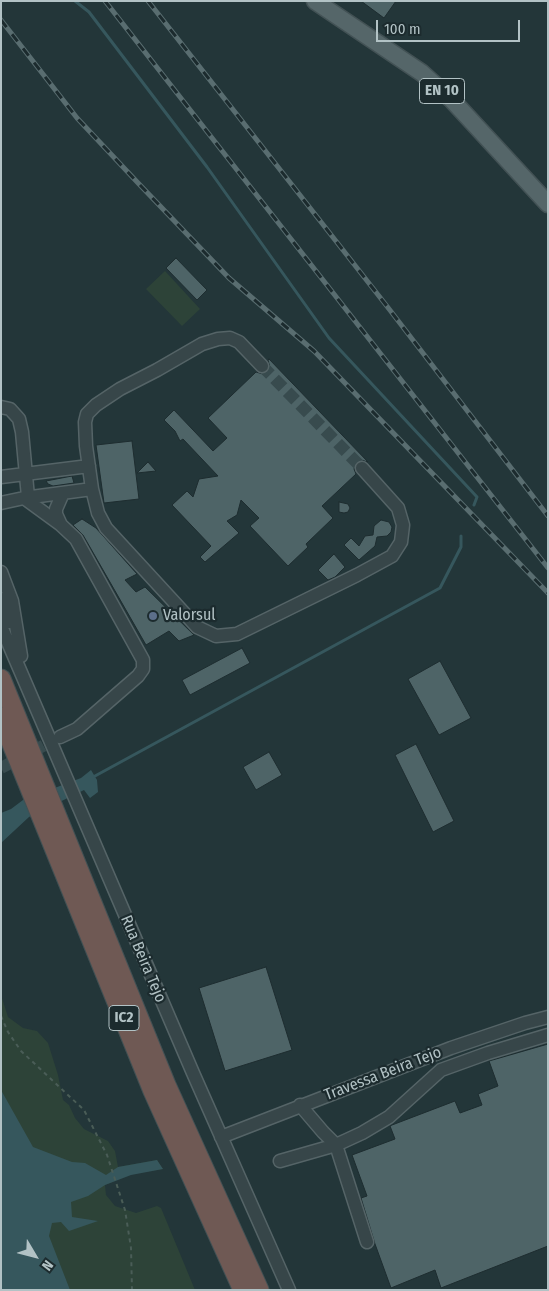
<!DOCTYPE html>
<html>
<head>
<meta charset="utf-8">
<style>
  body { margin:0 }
  #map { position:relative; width:549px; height:1291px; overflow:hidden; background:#233639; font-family:"Fira Sans Condensed",sans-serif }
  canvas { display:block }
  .frame { position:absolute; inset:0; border:2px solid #b2c2c5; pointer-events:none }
  .north { position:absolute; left:10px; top:1231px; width:50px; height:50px; -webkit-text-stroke:4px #1c2b2e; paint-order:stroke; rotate:127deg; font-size:14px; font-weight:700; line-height:20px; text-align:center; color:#b2c2c5 }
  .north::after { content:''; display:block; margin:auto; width:18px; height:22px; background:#b2c2c5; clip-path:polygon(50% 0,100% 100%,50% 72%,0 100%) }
  .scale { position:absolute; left:376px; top:20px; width:144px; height:22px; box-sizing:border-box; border:2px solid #b2c2c5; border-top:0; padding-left:6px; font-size:15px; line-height:18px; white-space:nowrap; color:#b2c2c5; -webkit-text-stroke:4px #1c2b2e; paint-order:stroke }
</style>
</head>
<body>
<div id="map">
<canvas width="549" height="1291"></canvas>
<div class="frame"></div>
<div class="north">N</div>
<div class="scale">100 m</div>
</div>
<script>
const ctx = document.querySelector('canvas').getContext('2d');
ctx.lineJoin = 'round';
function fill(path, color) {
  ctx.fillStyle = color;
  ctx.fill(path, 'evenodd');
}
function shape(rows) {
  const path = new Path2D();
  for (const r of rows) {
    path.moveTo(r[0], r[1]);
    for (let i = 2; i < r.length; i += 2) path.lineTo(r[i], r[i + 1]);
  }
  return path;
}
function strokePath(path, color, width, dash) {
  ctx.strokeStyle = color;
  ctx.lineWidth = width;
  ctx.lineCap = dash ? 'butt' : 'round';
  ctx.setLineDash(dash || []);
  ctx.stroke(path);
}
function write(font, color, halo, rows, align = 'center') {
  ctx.font = font + ' "Fira Sans Condensed",sans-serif';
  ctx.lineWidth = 4.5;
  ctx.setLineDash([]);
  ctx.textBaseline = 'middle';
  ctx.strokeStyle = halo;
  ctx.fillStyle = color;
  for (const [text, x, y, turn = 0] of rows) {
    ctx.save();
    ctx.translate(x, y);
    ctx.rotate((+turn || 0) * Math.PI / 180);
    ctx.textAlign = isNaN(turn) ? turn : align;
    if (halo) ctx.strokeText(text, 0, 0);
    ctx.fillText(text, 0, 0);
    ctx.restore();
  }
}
const green = shape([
  [165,271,200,309,182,326,146,289],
  [1,995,8,1017,23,1028,37,1031,48,1043,58,1075,63,1100,69,1105,75,1118,84,1129,108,1141,115,1151,118,1167,157,1160,163,1169,131,1174,105,1185,106,1195,115,1206,136,1213,157,1206,161,1208,195,1290,9,1290,1,1267]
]);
const water = shape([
  [91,770,97,780,98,792,90,798,84,790,29,817,1,843,1,813,11,809,23,800,81,778],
  [1,1090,33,1147,72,1162,85,1163,106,1175,118,1167,157,1160,163,1169,131,1175,105,1185,88,1196,71,1202,72,1217,98,1221,69,1231,61,1222,52,1223,49,1236,70,1290,1,1290]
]);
const stream = shape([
  [75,1,89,12,207,167,329,338,477,497,474,505],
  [95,776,440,588,461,547,461,536]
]);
const building = shape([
  [361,1,396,1,384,18,361,1],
  [176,258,207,290,197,300,166,268,176,258],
  [269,359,368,462,361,460,356,462,354,469,356,474,322,506,333,518,306,544,308,547,288,566,250,526,259,518,241,500,237,515,227,521,239,533,205,562,200,557,211,546,172,505,187,491,193,497,199,479,218,476,183,439,180,441,175,431,164,420,174,410,213,451,227,438,208,418,256,372,263,374,268,371,270,368,268,360,269,359],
  [132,441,139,499,104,503,96,445,132,441],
  [148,462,156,471,137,473,148,462],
  [72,476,74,483,53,486,48,484,46,481,72,476],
  [339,502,348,504,350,508,348,512,344,513,339,512,339,502],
  [82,519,96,528,137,574,125,580,136,592,145,587,194,635,179,641,169,631,146,645,83,535,73,525,82,519],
  [381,520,389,522,392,527,391,532,387,536,377,537,375,546,359,560,344,545,351,538,359,546,365,536,373,535,374,526,381,520],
  [334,554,345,567,335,577,328,580,318,570,334,554],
  [242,648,250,663,190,695,182,680,242,648],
  [440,661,471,718,439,735,408,679,440,661],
  [416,744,454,821,433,832,395,755,416,744],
  [269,752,282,775,256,790,243,767,269,752],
  [266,967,292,1050,225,1071,199,988,266,967],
  [548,1044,548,1246,441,1288,435,1270,391,1288,375,1244,361,1198,367,1196,352,1155,395,1139,390,1126,392,1125,455,1101,460,1113,482,1105,478,1094,498,1086,489,1061,548,1044]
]);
const minorTunnel = shape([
  [262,366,362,468],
  [1,768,60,737]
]);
const path = shape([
  [1,1016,8,1032,21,1051,84,1110,107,1155,125,1210,131,1248,132,1290]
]);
const minor = shape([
  [262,366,239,342,230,338,218,339,202,344,157,370,120,389,96,405,87,414,85,422,86,446,92,489,98,513,106,528,197,627,216,636,237,634,357,575,392,556,401,542,403,525,398,508,362,468],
  [1,407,10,409,19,419,22,432,28,497],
  [1,477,89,466],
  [24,498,61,525,76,539,143,660,143,669,138,676,77,729,60,737],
  [1,503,24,498,92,489],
  [61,525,56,514,56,509,63,493],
  [1,572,12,601,21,656],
  [1,599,9,622],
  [1,626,193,1073,289,1290],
  [300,1105,323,1132,336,1145,367,1242],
  [221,1137,451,1048,525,1023,548,1017],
  [280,1161,336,1145,362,1133,389,1117,441,1070,488,1053,548,1035]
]);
const major = shape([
  [315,1,422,73,452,100,548,204]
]);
const highway = shape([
  [1,679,166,1085,259,1290],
  [1,717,153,1091,243,1290]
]);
const rail = shape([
  [105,1,548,568],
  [148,1,386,305,548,516],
  [1,20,77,118,139,184,229,278,314,351,548,593]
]);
const markers = [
  [153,616,5,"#5c6f8a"]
];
const shields = [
  [442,91,45],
  [124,1018,30]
];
const shieldNames = [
  ["EN 10",442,91],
  ["IC2",124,1018]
];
const poiNames = [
  ["Valorsul",163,616]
];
const streetNames = [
  ["Rua Beira Tejo",143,959,67],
  ["Travessa Beira Tejo",383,1074,-21]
];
fill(green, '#2d4338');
fill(water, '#36575d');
strokePath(stream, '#36575d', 3);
fill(building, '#4e6467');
strokePath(building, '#1e2d30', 1);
strokePath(minorTunnel, '#384b4e', 12, [12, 6]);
strokePath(minor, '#556467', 15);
strokePath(major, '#435255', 19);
strokePath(highway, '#425154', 21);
strokePath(path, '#4a5d57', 2, [4, 4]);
strokePath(minor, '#374649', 12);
strokePath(major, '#556669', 16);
strokePath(highway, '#6f5954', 19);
strokePath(rail, '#596d70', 5);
strokePath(rail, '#1c2b2e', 3, [9]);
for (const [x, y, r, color] of markers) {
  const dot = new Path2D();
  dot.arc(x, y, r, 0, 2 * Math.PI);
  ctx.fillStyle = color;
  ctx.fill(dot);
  strokePath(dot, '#1c2b2e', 2);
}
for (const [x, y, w] of shields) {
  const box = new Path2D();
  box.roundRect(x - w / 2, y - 12.5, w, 25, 4);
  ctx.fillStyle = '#1c2b2e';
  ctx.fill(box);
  strokePath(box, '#b2c2c5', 1);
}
write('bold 15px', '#b2c2c5', null, shieldNames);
write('16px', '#b2c2c5', '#1c2b2e', poiNames, 'left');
write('16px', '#b2c2c5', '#1c2b2e', streetNames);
</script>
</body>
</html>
